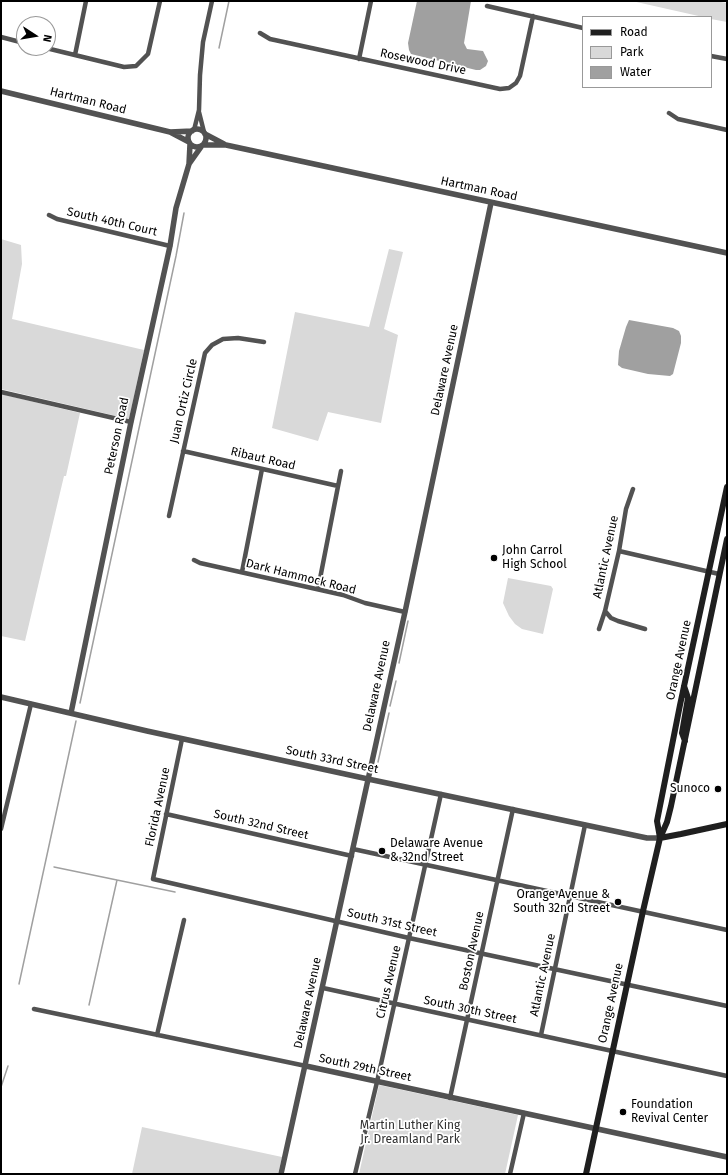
<!DOCTYPE html>
<html>
<head>
<meta charset="utf-8">
<style>
  body { margin:0 }
  #map { position:relative; width:728px; height:1175px; overflow:hidden; background:#fff; font-family:"Fira Sans",sans-serif }
  canvas { display:block }
  .frame { position:absolute; inset:0; border:2px solid #000; pointer-events:none }
  .legend { position:absolute; left:582px; top:16px; width:130px; height:72px; box-sizing:border-box; background:#fff; border:1px solid #999; margin:0; padding:5px 7px; list-style:none; font-size:12px; color:#000 }
  .legend li { display:flex; align-items:center; gap:8px; height:20px }
  .legend b { width:20px; border:1px solid #999 }
  .north { position:absolute; left:16px; top:16px; width:40px; height:40px; box-sizing:border-box; background:#fff; border:1px solid #999; border-radius:50%; rotate:102deg; font-size:11px; font-weight:700; line-height:16px; text-align:center; color:#000 }
  .north::after { content:''; display:block; margin:auto; width:14px; height:18px; background:#000; clip-path:polygon(50% 0,100% 100%,50% 72%,0 100%) }
</style>
</head>
<body>
<div id="map">
<canvas width="728" height="1175"></canvas>
<div class="frame"></div>
<ul class="legend">
<li><b style="height:5px;background:#1f1f1f"></b>Road</li>
<li><b style="height:11px;background:#d9d9d9"></b>Park</li>
<li><b style="height:11px;background:#a0a0a0"></b>Water</li>
</ul>
<div class="north">N</div>
</div>
<script>
const ctx = document.querySelector('canvas').getContext('2d');
ctx.lineJoin = 'round';
function fill(path, color) {
  ctx.fillStyle = color;
  ctx.fill(path, 'evenodd');
}
function shape(rows) {
  const path = new Path2D();
  for (const r of rows) {
    if (r.length === 3) {
      path.moveTo(r[0] + r[2], r[1]);
      path.arc(r[0], r[1], r[2], 0, 2 * Math.PI);
      continue;
    }
    path.moveTo(r[0], r[1]);
    for (let i = 2; i < r.length; i += 2) path.lineTo(r[i], r[i + 1]);
  }
  return path;
}
function strokePath(path, color, width, dash) {
  ctx.strokeStyle = color;
  ctx.lineWidth = width;
  ctx.lineCap = dash ? 'butt' : 'round';
  ctx.setLineDash(dash || []);
  ctx.stroke(path);
}
function write(font, color, halo, rows, align = 'center') {
  ctx.font = font + ' "Fira Sans",sans-serif';
  ctx.lineWidth = 3.5;
  ctx.setLineDash([]);
  ctx.textBaseline = 'middle';
  ctx.strokeStyle = halo;
  ctx.fillStyle = color;
  for (const [text, x, y, turn = 0] of rows) {
    ctx.save();
    ctx.translate(x, y);
    ctx.rotate((+turn || 0) * Math.PI / 180);
    ctx.textAlign = isNaN(turn) ? turn : align;
    if (halo) ctx.strokeText(text, 0, 0);
    ctx.fillText(text, 0, 0);
    ctx.restore();
  }
}
const green = shape([
  [632,1,715,1,727,3,727,22,711,19,711,17,703,17],
  [1,239,21,245,22,264,12,319,144,350,129,419,1,389],
  [389,249,403,252,384,329,398,335,381,423,328,412,318,441,272,428,295,312,369,327],
  [1,394,80,413,66,476,64,476,25,641,1,636],
  [508,578,551,586,553,589,543,634,522,629,515,624,509,616,503,603],
  [379,1085,518,1115,505,1174,359,1174],
  [142,1127,282,1157,278,1174,132,1174]
]);
const water = shape([
  [417,1,471,1,464,43,467,49,483,51,488,61,486,66,480,70,476,70,411,54,409,50,408,43],
  [629,320,673,328,679,331,681,336,681,343,673,374,670,376,648,374,622,368,618,365,619,351,626,327]
]);
const stream = shape([
  [219,48,229,1],
  [399,663,408,621],
  [80,703,176,256,184,213],
  [390,706,396,681],
  [378,762,389,713],
  [54,867,175,892],
  [19,984,76,721],
  [89,1005,117,880],
  [1,1087,8,1066]
]);
const minor = shape([
  [487,6,583,28],
  [260,33,270,39,500,89,509,88,516,83,520,76,533,16],
  [1,37,24,43],
  [46,48,124,67,136,66,148,54,160,1],
  [75,55,86,1],
  [711,56,727,59],
  [359,59,371,1],
  [199,112,204,132],
  [669,113,678,119,727,130],
  [194,130,199,110,200,75,203,42,212,1],
  [49,215,57,219,170,246],
  [1,392,131,422],
  [183,451,338,486],
  [169,516,205,353,212,345,223,339,238,338,264,342],
  [619,551,719,574],
  [194,560,200,563,343,595,365,603,405,612],
  [242,572,262,469],
  [318,589,341,471],
  [605,611,611,618,618,621,645,629],
  [599,629,605,611,619,551,626,509,633,489],
  [182,739,153,879,409,938,727,1006],
  [166,814,352,856],
  [1,829,31,704],
  [353,849,727,930],
  [323,988,727,1076],
  [34,1009,306,1066],
  [157,1035,184,920],
  [541,1035,585,825],
  [450,1098,513,809],
  [355,1174,377,1082,441,794],
  [510,1174,524,1113]
]);
const tertiary = shape([
  [1,91,170,132,192,131],
  [197,138,9],
  [170,132,189,142],
  [205,134,224,144],
  [203,145,226,145,727,253],
  [189,164,190,144],
  [1,697,147,731,368,779,647,838,660,838],
  [71,713,131,422,170,246,176,208,189,164,201,147],
  [306,1066,727,1157],
  [281,1174,405,612,491,203]
]);
const secondary = shape([
  [684,686,688,698,682,733,685,741],
  [660,838,657,821,680,705,727,487],
  [660,838,681,834,727,824],
  [586,1174,643,911,660,838,667,822,671,806,727,539]
]);
const markers = [
  [494,558,4,"#000"],
  [718,789,4,"#000"],
  [382,851,4,"#000"],
  [618,902,4,"#000"],
  [623,1112,4,"#000"]
];
const streetNames = [
  ["Rosewood Drive",423,62,12],
  ["Hartman Road",88,101,14],
  ["Hartman Road",479,189,12],
  ["South 40th Court",112,222,13],
  ["Delaware Avenue",445,370,-78],
  ["Juan Ortiz Circle",184,401,-77],
  ["Peterson Road",117,436,-78],
  ["Ribaut Road",263,459,13],
  ["Atlantic Avenue",606,557,-78],
  ["Dark Hammock Road",301,577,14],
  ["Orange Avenue",679,660,-78],
  ["Delaware Avenue",377,686,-78],
  ["South 33rd Street",332,760,12],
  ["Florida Avenue",158,807,-78],
  ["South 32nd Street",261,825,13],
  ["South 31st Street",392,923,13],
  ["Boston Avenue",472,951,-78],
  ["Atlantic Avenue",543,975,-78],
  ["Citrus Avenue",389,982,-77],
  ["Delaware Avenue",308,1003,-78],
  ["Orange Avenue",611,1003,-78],
  ["South 30th Street",470,1010,12],
  ["South 29th Street",365,1068,12]
];
const poiNames = [
  ["John Carrol",502,551],
  ["High School",502,565],
  ["Sunoco",710,789,"right"],
  ["Delaware Avenue",390,844],
  ["& 32nd Street",390,858],
  ["Orange Avenue &",610,895,"right"],
  ["South 32nd Street",610,909,"right"],
  ["Foundation",631,1105],
  ["Revival Center",631,1119]
];
const parkNames = [
  ["Martin Luther King",410,1126],
  ["Jr. Dreamland Park",410,1140]
];
fill(green, '#d9d9d9');
fill(water, '#a0a0a0');
strokePath(stream, '#a0a0a0', 1.5);
strokePath(minor, '#525252', 4.5);
strokePath(tertiary, '#525252', 5.5);
strokePath(secondary, '#1f1f1f', 6);
for (const [x, y, r, color] of markers) {
  const dot = new Path2D();
  dot.arc(x, y, r, 0, 2 * Math.PI);
  ctx.fillStyle = color;
  ctx.fill(dot);
  strokePath(dot, '#fff', 1.5);
}
write('12px', '#000', '#fff', streetNames);
write('12px', '#000', '#fff', poiNames, 'left');
write('12px', '#303030', '#fff', parkNames);
</script>
</body>
</html>
